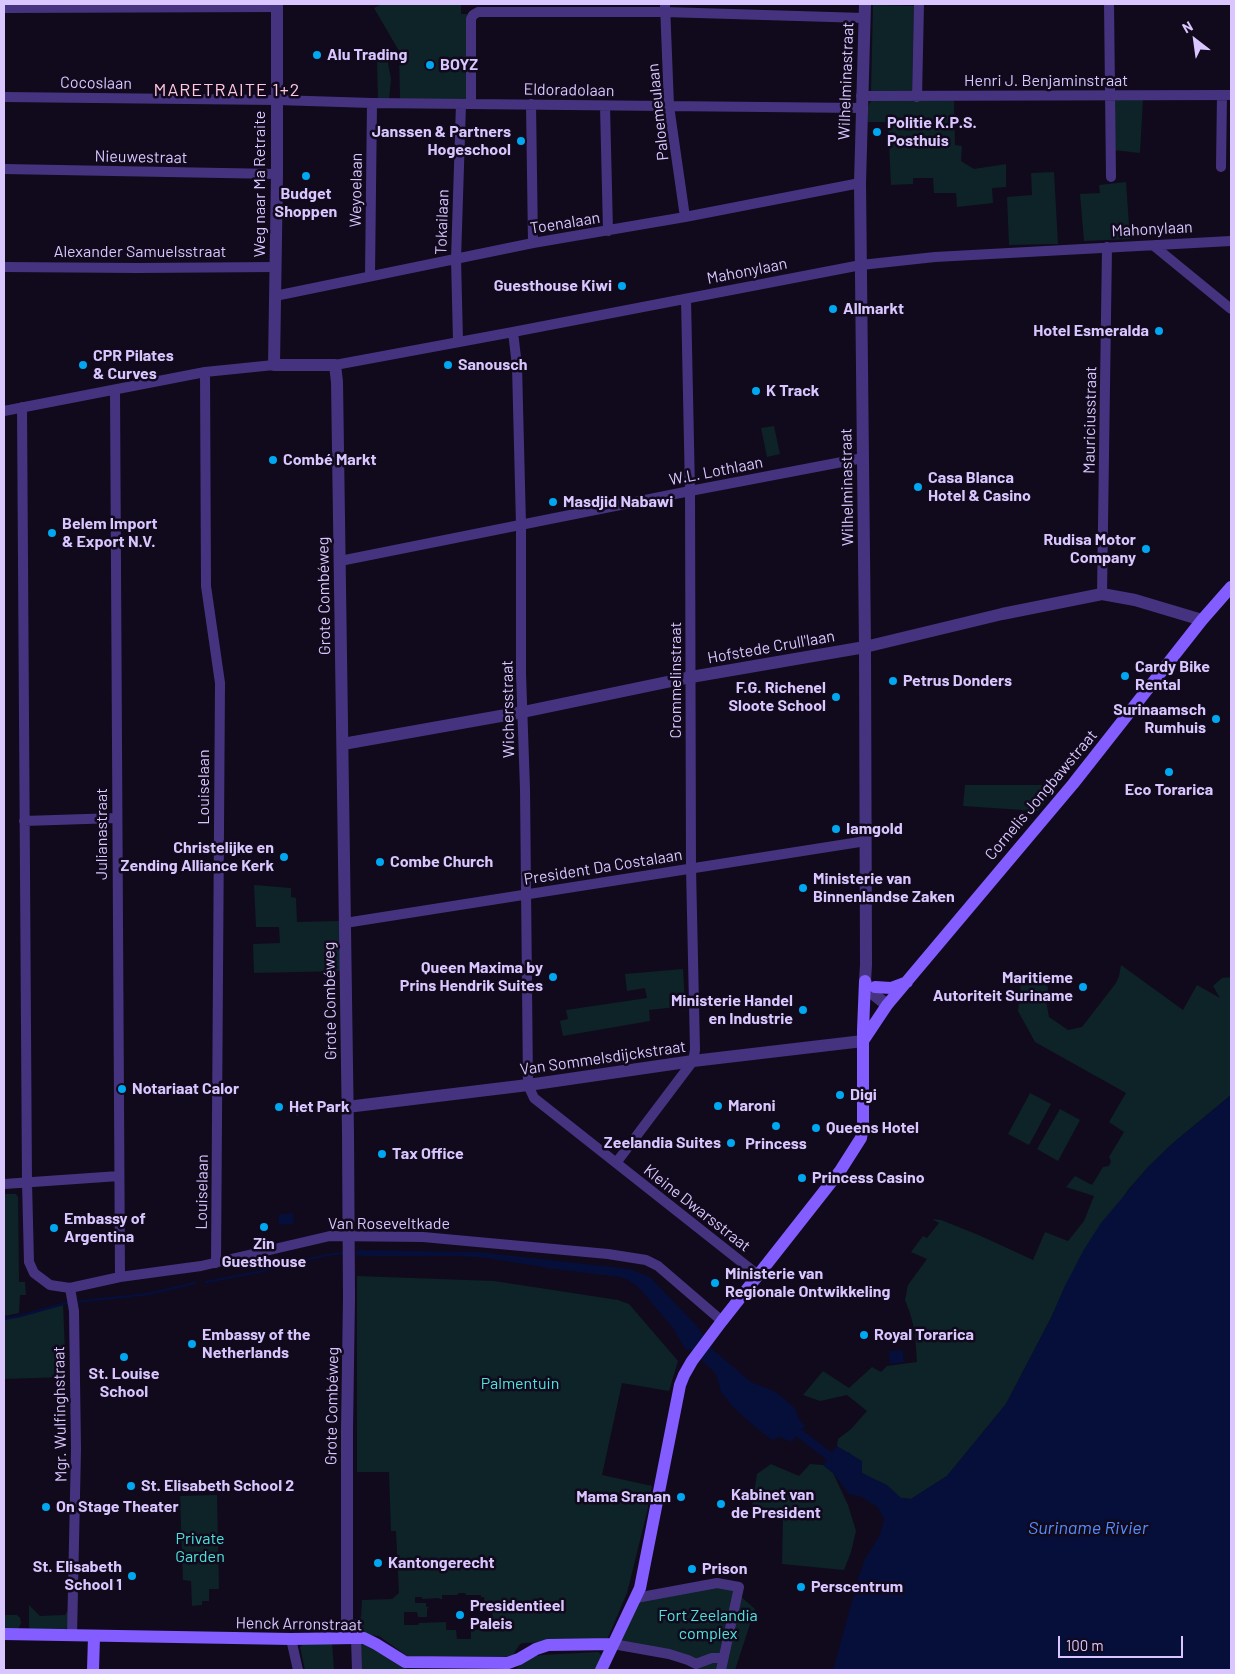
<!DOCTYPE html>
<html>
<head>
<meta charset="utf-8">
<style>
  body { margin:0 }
  #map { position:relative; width:1235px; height:1674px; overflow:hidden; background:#110a1d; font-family:Barlow,sans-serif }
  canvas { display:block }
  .frame { position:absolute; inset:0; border:5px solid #d9c6ff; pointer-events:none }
  .north { position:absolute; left:1170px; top:15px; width:50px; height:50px; -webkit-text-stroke:4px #110a1d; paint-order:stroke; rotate:330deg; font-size:14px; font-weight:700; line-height:20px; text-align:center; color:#d9c6ff }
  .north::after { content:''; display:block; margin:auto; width:18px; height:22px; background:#d9c6ff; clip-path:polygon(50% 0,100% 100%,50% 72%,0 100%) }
  .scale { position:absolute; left:1058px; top:1636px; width:125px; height:22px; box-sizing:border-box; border:2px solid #d9c6ff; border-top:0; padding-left:6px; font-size:15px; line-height:18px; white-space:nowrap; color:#d9c6ff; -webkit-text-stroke:4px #110a1d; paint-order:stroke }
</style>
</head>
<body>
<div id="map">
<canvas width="1235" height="1674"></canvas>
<div class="frame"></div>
<div class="north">N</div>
<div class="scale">100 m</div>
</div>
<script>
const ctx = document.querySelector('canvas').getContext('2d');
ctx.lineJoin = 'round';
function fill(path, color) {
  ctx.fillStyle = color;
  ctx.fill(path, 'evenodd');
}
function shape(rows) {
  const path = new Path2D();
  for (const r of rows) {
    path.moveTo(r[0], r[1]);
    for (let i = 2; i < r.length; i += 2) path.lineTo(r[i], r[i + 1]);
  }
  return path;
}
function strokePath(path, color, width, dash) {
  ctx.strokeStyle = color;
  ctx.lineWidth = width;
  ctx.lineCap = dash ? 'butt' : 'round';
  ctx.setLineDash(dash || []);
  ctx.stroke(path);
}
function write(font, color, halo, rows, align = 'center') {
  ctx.font = font + ' Barlow,sans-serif';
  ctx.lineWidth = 5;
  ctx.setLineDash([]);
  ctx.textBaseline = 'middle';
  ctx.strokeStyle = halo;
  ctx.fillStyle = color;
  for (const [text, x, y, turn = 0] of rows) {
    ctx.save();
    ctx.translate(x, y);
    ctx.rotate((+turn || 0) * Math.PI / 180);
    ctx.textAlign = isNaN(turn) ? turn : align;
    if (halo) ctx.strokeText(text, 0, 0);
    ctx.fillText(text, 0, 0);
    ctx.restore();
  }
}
const green = shape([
  [382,4,461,4,461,14,468,14,469,89,466,100,400,100,399,51,374,8],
  [873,5,914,6,912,93,871,92],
  [389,54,392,56,388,64,391,79,389,100,378,100,377,59],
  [1123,98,1143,99,1140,153,1113,150,1113,104,1115,100],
  [874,100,954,100,955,145,962,146,961,161,974,169,1006,164,1006,187,992,188,993,203,957,207,956,193,934,193,933,178,913,178,913,184,891,185,888,122,868,122,868,107,870,102],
  [1054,172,1058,244,1009,245,1007,197,1032,195,1031,173],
  [1126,182,1130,239,1084,241,1080,194,1100,193,1099,185],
  [774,426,780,454,767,457,761,428],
  [965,785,1059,785,1038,811,963,806],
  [254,885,291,888,291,897,296,898,297,922,341,921,342,971,254,973,253,944,280,943,279,927,256,927],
  [1121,965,1183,1010,1197,985,1220,998,1213,986,1222,978,1231,977,1231,1095,1173,1143,1149,1166,1128,1190,1066,1284,1052,1316,1006,1404,947,1476,911,1499,901,1498,862,1473,850,1453,843,1451,837,1446,838,1439,851,1429,867,1411,847,1395,820,1401,803,1395,823,1371,849,1388,872,1367,881,1372,887,1366,917,1362,915,1332,910,1313,905,1300,908,1285,927,1259,911,1252,923,1236,927,1238,939,1223,932,1219,941,1220,981,1236,1033,1260,1045,1232,1068,1241,1084,1221,1094,1196,1066,1187,1075,1176,1092,1185,1103,1167,1109,1166,1111,1161,1109,1157,1124,1132,1109,1122,1126,1093,1035,1042,1018,1011,1021,982,1039,979,1048,987,1046,1000,1049,1017,1068,1030,1082,1027,1116,983,1119,976],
  [683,969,685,1006,649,1010,650,1021,563,1036,560,1021,568,1019,566,1010,647,998,645,988,627,991,625,974],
  [1030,1093,1051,1104,1029,1145,1008,1134],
  [297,1098,305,1105,305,1109,297,1116,290,1109,290,1105],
  [1060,1109,1080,1120,1058,1161,1037,1149],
  [4,1194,16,1194,18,1197,19,1282,25,1282,26,1295,20,1295,19,1313,4,1316],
  [357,1276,494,1281,618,1300,629,1304,678,1361,669,1391,622,1383,602,1475,652,1486,647,1512,627,1593,607,1640,524,1643,520,1644,513,1655,508,1657,407,1656,379,1636,357,1634,352,1629,352,1621,361,1617,362,1600,392,1599,399,1593,396,1531,391,1531,389,1472,357,1472],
  [459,1593,465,1593,466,1595,481,1595,481,1597,484,1597,485,1605,492,1606,493,1629,471,1630,471,1639,457,1639,456,1630,446,1630,446,1622,419,1623,418,1625,404,1625,404,1612,417,1612,418,1617,427,1617,427,1609,429,1607,426,1607,426,1603,415,1603,415,1597,422,1597,422,1599,439,1598,440,1599,442,1599,442,1595,457,1595],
  [63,1304,66,1377,4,1379,4,1319,20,1316],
  [771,1464,799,1476,810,1464,823,1465,833,1473,848,1505,856,1531,851,1552,844,1570,782,1564,783,1519,762,1517,751,1512,757,1474],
  [217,1495,219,1589,209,1589,209,1601,202,1601,202,1605,192,1606,191,1581,183,1580,180,1496],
  [729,1586,755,1609,735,1670,695,1670,696,1664,613,1644,636,1598],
  [29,1605,40,1616,65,1615,69,1608,69,1625,66,1629,30,1630,29,1626],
  [4,1615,17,1615,20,1618,21,1623,18,1630,4,1630],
  [306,1642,332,1642,334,1670,305,1670,300,1647],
  [359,1642,376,1648,409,1670,358,1670],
  [598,1652,602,1655,595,1670,514,1670,530,1658,541,1655]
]);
const water = shape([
  [1231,1095,1231,1670,833,1670,859,1576,865,1559,880,1535,884,1519,877,1507,862,1497,849,1494,833,1473,823,1465,837,1446,862,1461,862,1473,887,1485,901,1498,911,1499,947,1476,1006,1404,1052,1316,1066,1284,1083,1251,1101,1223,1149,1166,1173,1143],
  [293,1213,294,1224,279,1225,278,1215],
  [356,1250,479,1252,630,1269,650,1277,697,1326,712,1349,751,1382,776,1392,796,1409,798,1418,805,1426,791,1442,780,1437,772,1440,754,1426,733,1407,721,1392,716,1374,692,1350,685,1349,673,1328,639,1288,628,1280,620,1277,554,1269,487,1258,458,1256,362,1256,356,1255],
  [903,1350,904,1362,890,1364,889,1351]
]);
const stream = shape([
  [206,1282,258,1272,326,1255,344,1253],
  [75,1302,148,1294,195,1283],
  [4,1319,20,1316,70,1302]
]);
const canal = shape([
  [799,1433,829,1456]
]);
const minor = shape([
  [665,4,669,106,685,217],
  [1109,4,1111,177],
  [4,8,277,7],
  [861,96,1231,95],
  [4,97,277,100,372,103,861,108],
  [917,97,919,4],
  [471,104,471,19,473,15,478,12,665,12,864,18],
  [531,104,533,243],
  [605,106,608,231],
  [1221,167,1222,95],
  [4,169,277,174],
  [1154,246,1231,309],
  [4,267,137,268,276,267],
  [370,276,372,103],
  [275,296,533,243,685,217,860,183],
  [513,332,517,366,521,525,521,674,525,789,528,1085,534,1098,758,1275],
  [458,341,456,259,461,104],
  [335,365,513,332,861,265,935,257,1231,241],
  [205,372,206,586,220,683,216,1263],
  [115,390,120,1277],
  [22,407,27,1182,29,1262,34,1273,50,1285,70,1288,120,1277,201,1266,330,1236,423,1237,608,1254,646,1260,658,1266,722,1321],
  [4,411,205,372,274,365],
  [340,561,690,491,863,458],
  [1102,594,1107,247],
  [24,821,117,818],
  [345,923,866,841],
  [616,1163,693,1061,695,1050,691,868,690,491,686,299],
  [4,1184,119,1176],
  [70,1288,74,1311,76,1449,72,1636],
  [636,1598,717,1583,739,1587,721,1670],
  [356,1638,357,1670],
  [291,1639,298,1670],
  [613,1644,669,1654,688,1660,696,1664,712,1658,723,1658]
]);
const tertiary = shape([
  [277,4,277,174,274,365,335,365,337,382,348,1133,349,1298,347,1429,347,1638],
  [865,4,860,183,865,647,866,965,865,981,872,993,887,1005],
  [343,744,523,712,691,677,865,647,1002,614,1102,594,1135,600,1202,620],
  [347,1107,528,1085,693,1061,863,1041]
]);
const secondary = shape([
  [875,987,891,988,907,982],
  [863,1041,887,1005,1073,784,1202,620,1231,587],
  [4,1634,291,1639,356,1638,364,1638,376,1644,405,1662,508,1663,519,1659,536,1649,548,1645,613,1644],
  [93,1670,94,1637],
  [601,1670,640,1588,680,1385,684,1375,692,1361,722,1321,840,1171,861,1138,863,1127,863,1030,865,981]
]);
const markers = [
  [317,55,5,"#00a7f1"],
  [430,65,5,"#00a7f1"],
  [877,132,5,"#00a7f1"],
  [521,141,5,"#00a7f1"],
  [306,176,5,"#00a7f1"],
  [622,286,5,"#00a7f1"],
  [833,309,5,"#00a7f1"],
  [1159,331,5,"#00a7f1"],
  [83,365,5,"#00a7f1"],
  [448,365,5,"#00a7f1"],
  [756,391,5,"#00a7f1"],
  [273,460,5,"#00a7f1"],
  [918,487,5,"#00a7f1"],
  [553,502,5,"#00a7f1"],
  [52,533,5,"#00a7f1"],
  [1146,549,5,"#00a7f1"],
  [1125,676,5,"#00a7f1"],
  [893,681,5,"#00a7f1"],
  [836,697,5,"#00a7f1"],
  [1216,719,5,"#00a7f1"],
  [1169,772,5,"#00a7f1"],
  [836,829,5,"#00a7f1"],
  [284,857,5,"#00a7f1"],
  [380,862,5,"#00a7f1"],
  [803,888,5,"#00a7f1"],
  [553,977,5,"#00a7f1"],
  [1083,987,5,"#00a7f1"],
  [803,1010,5,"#00a7f1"],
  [122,1089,5,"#00a7f1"],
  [840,1095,5,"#00a7f1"],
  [718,1106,5,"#00a7f1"],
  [279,1107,5,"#00a7f1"],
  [776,1126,5,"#00a7f1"],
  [816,1128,5,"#00a7f1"],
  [731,1143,5,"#00a7f1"],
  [382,1154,5,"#00a7f1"],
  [802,1178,5,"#00a7f1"],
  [264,1227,5,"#00a7f1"],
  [54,1228,5,"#00a7f1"],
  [715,1283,5,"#00a7f1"],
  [864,1335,5,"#00a7f1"],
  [192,1344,5,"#00a7f1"],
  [124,1357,5,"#00a7f1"],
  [131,1486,5,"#00a7f1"],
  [681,1497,5,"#00a7f1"],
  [721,1504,5,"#00a7f1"],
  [46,1507,5,"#00a7f1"],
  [378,1563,5,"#00a7f1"],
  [692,1569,5,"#00a7f1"],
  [132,1576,5,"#00a7f1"],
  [801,1587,5,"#00a7f1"],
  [460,1615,5,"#00a7f1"]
];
const poiNames = [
  ["Alu Trading",327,55],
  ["BOYZ",440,65],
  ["Politie K.P.S.",887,123],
  ["Posthuis",887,141],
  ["Janssen & Partners",511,132,"right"],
  ["Hogeschool",511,150,"right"],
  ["Budget",306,194,"center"],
  ["Shoppen",306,212,"center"],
  ["Guesthouse Kiwi",612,286,"right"],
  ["Allmarkt",843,309],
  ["Hotel Esmeralda",1149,331,"right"],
  ["CPR Pilates",93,356],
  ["& Curves",93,374],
  ["Sanousch",458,365],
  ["K Track",766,391],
  ["Combé Markt",283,460],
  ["Casa Blanca",928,478],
  ["Hotel & Casino",928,496],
  ["Masdjid Nabawi",563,502],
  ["Belem Import",62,524],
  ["& Export N.V.",62,542],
  ["Rudisa Motor",1136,540,"right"],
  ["Company",1136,558,"right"],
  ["Cardy Bike",1135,667],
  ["Rental",1135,685],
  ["Petrus Donders",903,681],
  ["F.G. Richenel",826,688,"right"],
  ["Sloote School",826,706,"right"],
  ["Surinaamsch",1206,710,"right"],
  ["Rumhuis",1206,728,"right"],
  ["Eco Torarica",1169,790,"center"],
  ["Iamgold",846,829],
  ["Christelijke en",274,848,"right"],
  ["Zending Alliance Kerk",274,866,"right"],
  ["Combe Church",390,862],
  ["Ministerie van",813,879],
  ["Binnenlandse Zaken",813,897],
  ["Queen Maxima by",543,968,"right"],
  ["Prins Hendrik Suites",543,986,"right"],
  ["Maritieme",1073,978,"right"],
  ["Autoriteit Suriname",1073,996,"right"],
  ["Ministerie Handel",793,1001,"right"],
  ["en Industrie",793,1019,"right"],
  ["Notariaat Calor",132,1089],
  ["Digi",850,1095],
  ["Maroni",728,1106],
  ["Het Park",289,1107],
  ["Queens Hotel",826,1128],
  ["Zeelandia Suites",721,1143,"right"],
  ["Princess",776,1144,"center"],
  ["Tax Office",392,1154],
  ["Princess Casino",812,1178],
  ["Embassy of",64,1219],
  ["Argentina",64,1237],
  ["Zin",264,1244,"center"],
  ["Guesthouse",264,1262,"center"],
  ["Ministerie van",725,1274],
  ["Regionale Ontwikkeling",725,1292],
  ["Embassy of the",202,1335],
  ["Netherlands",202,1353],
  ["Royal Torarica",874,1335],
  ["St. Louise",124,1374,"center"],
  ["School",124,1392,"center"],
  ["St. Elisabeth School 2",141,1486],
  ["Kabinet van",731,1495],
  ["de President",731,1513],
  ["Mama Sranan",671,1497,"right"],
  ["On Stage Theater",56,1507],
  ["Kantongerecht",388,1563],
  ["St. Elisabeth",122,1567,"right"],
  ["School 1",122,1585,"right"],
  ["Prison",702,1569],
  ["Perscentrum",811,1587],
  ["Presidentieel",470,1606],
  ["Paleis",470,1624]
];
const streetNames = [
  ["Wilhelminastraat",846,81,-88],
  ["Henri J. Benjaminstraat",1046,81],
  ["Cocoslaan",96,83,1],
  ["Eldoradolaan",569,90,1],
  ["Paloemeulaan",658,112,-96],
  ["Nieuwestraat",141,157,1],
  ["Weg naar Ma Retraite",260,184,-90],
  ["Weyoelaan",356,190,-89],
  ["Tokailaan",442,222,-88],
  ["Toenalaan",565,223,-9],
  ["Mahonylaan",1152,229,-3],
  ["Alexander Samuelsstraat",140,252],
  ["Mahonylaan",747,271,-11],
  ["Mauriciusstraat",1090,420,-89],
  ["W.L. Lothlaan",716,471,-11],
  ["Wilhelminastraat",847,487,-91],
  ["Grote Combéweg",324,596,-91],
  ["Hofstede Crull'laan",771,647,-10],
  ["Crommelinstraat",676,680,-90],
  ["Wichersstraat",508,709,-91],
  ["Louiselaan",204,787,-90],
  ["Cornelis Jongbawstraat",1041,795,-50],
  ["Julianastraat",102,834,-90],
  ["President Da Costalaan",603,867,-9],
  ["Grote Combéweg",330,1001,-91],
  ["Van Sommelsdijckstraat",603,1058,-8],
  ["Louiselaan",202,1192,-89],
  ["Kleine Dwarsstraat",697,1208,38],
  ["Van Roseveltkade",389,1224],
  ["Grote Combéweg",332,1406,-89],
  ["Mgr. Wulfinghstraat",60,1414,-91],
  ["Henck Arronstraat",299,1624,1]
];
const parkNames = [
  ["Palmentuin",520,1384],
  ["Private",200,1539],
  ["Garden",200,1557],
  ["Fort Zeelandia",708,1616],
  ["complex",708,1634]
];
const neighbourhoodNames = [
  ["MARETRAITE 1+2",227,90]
];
const waterNames = [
  ["Suriname Rivier",1088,1528]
];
fill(green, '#0d2327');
fill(water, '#060e3a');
strokePath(stream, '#060e3a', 2.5);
strokePath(canal, '#060e3a', 9);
strokePath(minor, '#46337f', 10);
strokePath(tertiary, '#46337f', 12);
strokePath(secondary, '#835dff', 12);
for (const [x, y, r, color] of markers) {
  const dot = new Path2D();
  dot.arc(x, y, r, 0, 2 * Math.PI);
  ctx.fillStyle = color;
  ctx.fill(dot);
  strokePath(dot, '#110a1d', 2);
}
write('bold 16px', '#d9c6ff', '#110a1d', poiNames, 'left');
write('16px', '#d9c6ff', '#110a1d', streetNames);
write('16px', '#4ee4dd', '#110a1d', parkNames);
ctx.letterSpacing = '1px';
write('18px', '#ffc8e0', '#110a1d', neighbourhoodNames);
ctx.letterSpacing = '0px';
write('italic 18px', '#548dff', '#110a1d', waterNames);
</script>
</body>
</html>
